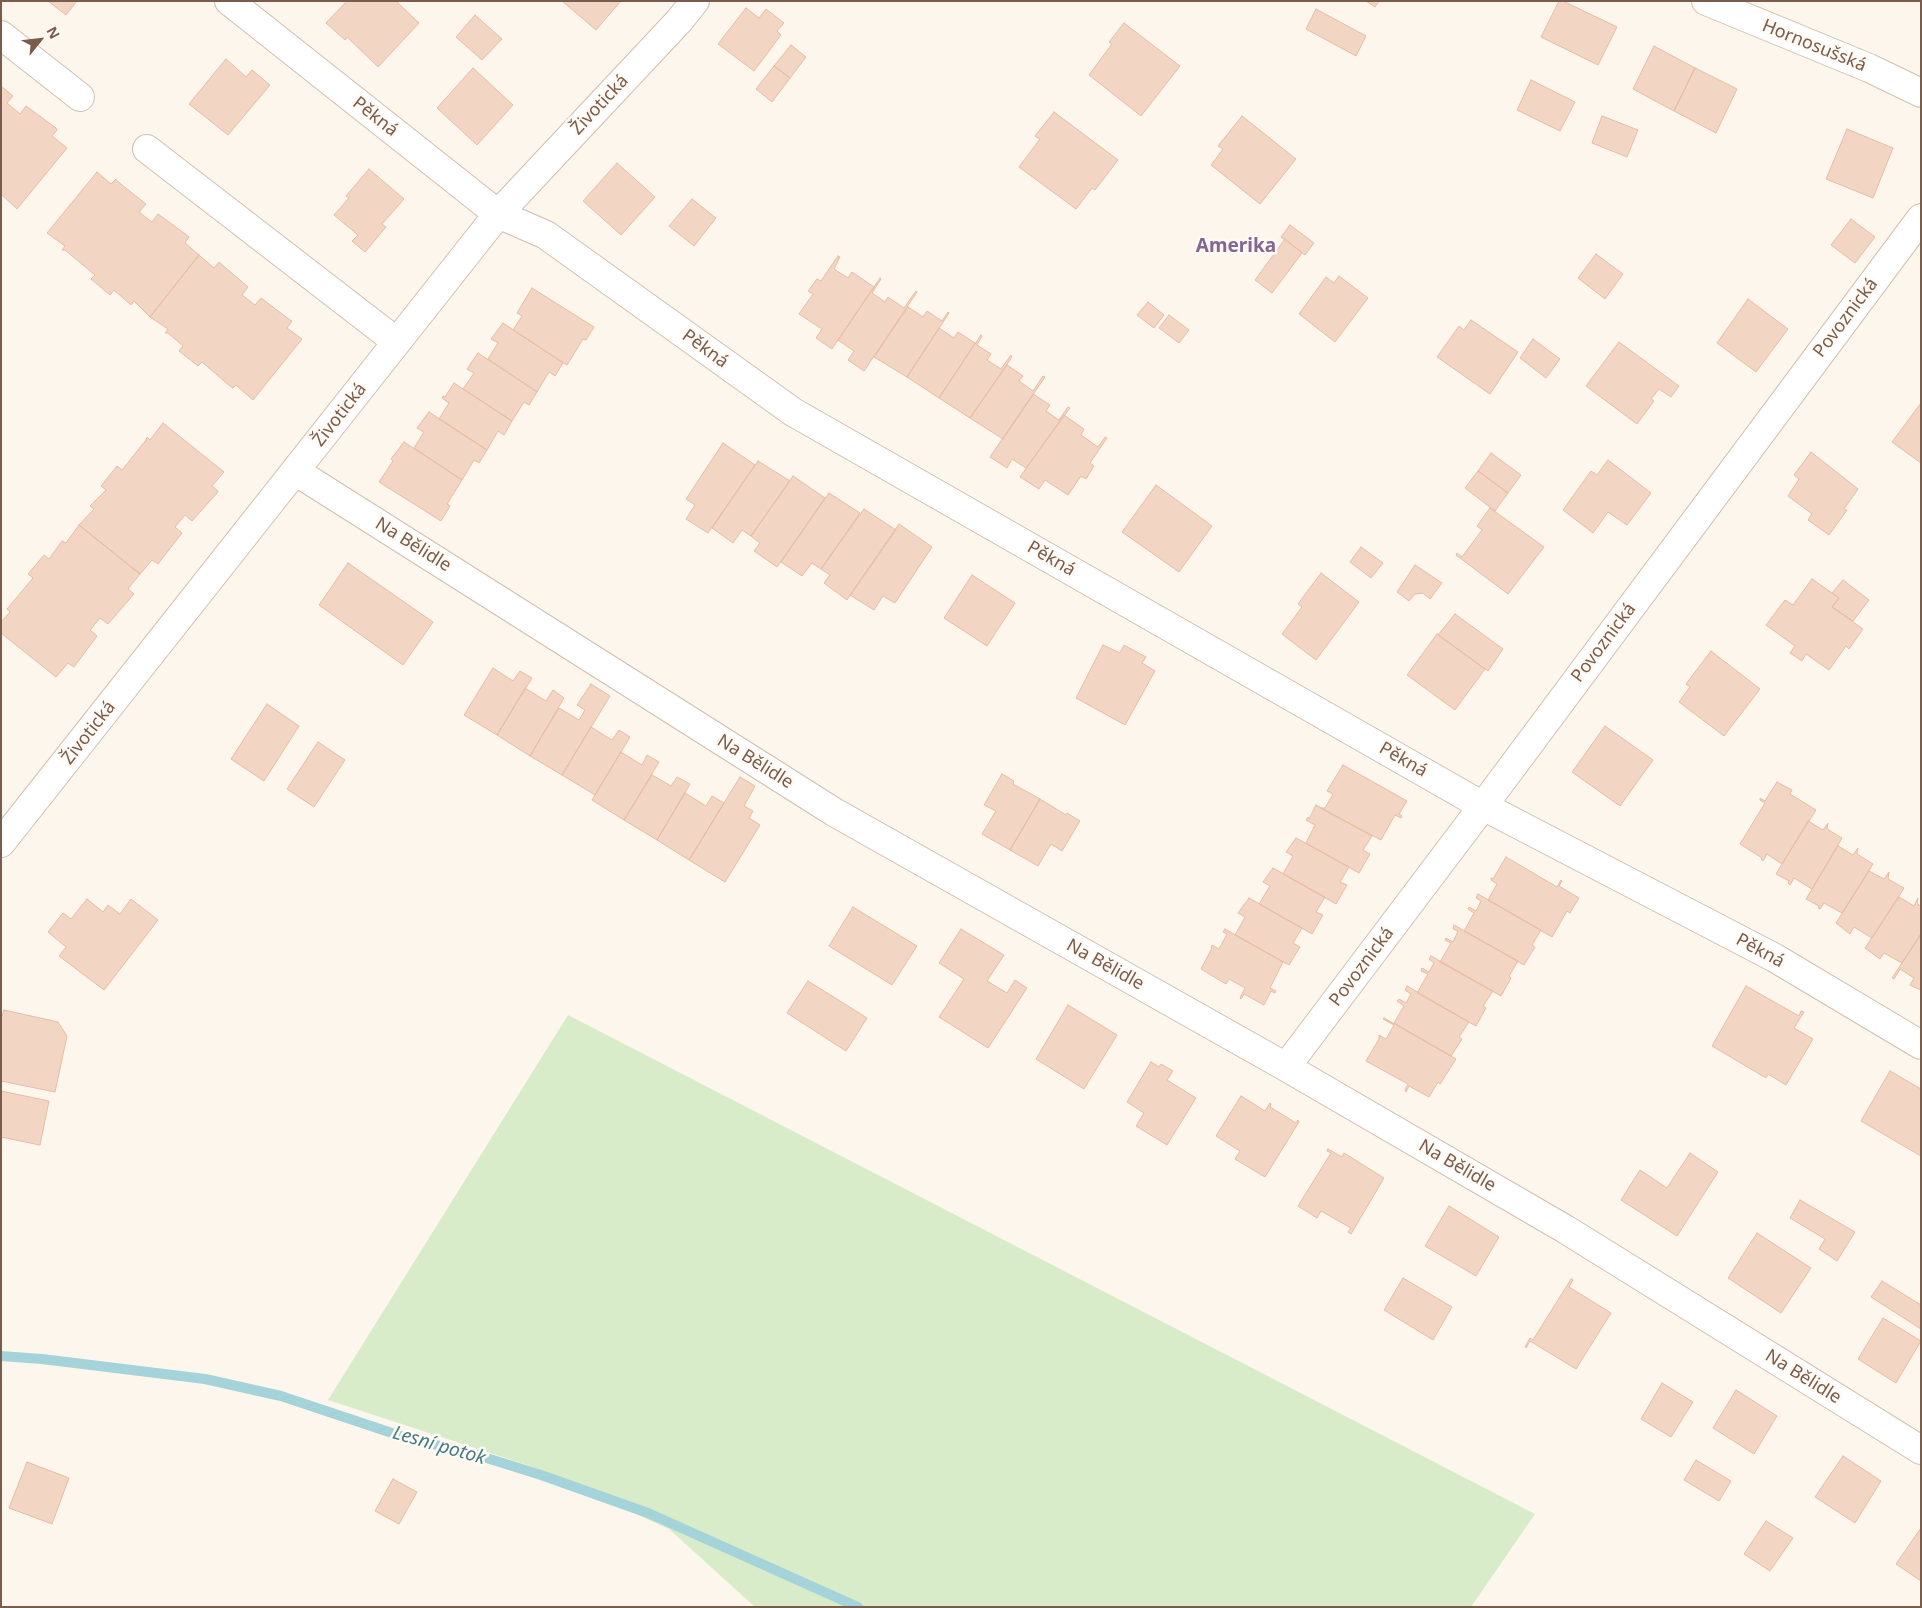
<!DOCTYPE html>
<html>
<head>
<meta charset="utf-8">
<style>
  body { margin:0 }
  #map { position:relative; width:1922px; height:1608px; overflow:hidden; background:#fdf6ec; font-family:"Noto Sans",sans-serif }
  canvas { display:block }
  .frame { position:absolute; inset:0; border:2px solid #7a5c4d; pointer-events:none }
  .north { position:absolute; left:15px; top:15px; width:50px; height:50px; -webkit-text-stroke:4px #fffaf3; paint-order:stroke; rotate:61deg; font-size:14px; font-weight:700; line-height:20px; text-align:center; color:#7a5c4d }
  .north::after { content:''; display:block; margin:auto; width:18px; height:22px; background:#7a5c4d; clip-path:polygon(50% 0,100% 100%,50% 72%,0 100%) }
</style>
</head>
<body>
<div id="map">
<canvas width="1922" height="1608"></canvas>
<div class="frame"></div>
<div class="north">N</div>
</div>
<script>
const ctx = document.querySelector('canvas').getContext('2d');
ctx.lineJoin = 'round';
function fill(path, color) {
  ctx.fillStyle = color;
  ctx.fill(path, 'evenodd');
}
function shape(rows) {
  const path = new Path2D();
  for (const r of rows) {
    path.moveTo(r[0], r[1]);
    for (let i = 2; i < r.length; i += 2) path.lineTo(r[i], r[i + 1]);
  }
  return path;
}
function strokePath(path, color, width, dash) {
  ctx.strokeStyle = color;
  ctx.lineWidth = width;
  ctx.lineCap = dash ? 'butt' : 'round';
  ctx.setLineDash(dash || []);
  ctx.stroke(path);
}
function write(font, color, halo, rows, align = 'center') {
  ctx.font = font + ' "Noto Sans",sans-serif';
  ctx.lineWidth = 5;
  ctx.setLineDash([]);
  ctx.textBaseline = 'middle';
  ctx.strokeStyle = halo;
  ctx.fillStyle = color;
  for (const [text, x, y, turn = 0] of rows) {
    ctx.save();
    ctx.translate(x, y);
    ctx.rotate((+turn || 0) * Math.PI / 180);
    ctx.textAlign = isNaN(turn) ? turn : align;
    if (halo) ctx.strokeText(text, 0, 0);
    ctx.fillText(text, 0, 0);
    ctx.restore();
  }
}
const green = shape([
  [568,1015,1535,1514,1471,1607,755,1607,669,1529,530,1466,328,1400]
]);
const stream = shape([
  [1,1356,42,1359,205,1379,281,1396,407,1438,474,1454,541,1475,648,1513,858,1607]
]);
const building = shape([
  [48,1,77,1,66,15,48,1],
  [347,1,396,1,419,23,378,67,347,37,345,40,326,23,347,1],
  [562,1,621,1,596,30,562,1],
  [1366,1,1379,1,1375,7,1366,1],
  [1559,1,1563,1,1617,27,1598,65,1541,37,1559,1],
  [746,8,759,18,766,9,784,23,777,31,781,35,754,71,718,44,746,8],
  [1316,9,1366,36,1356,56,1306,29,1316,9],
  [475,15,502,39,482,60,456,37,475,15],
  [1124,23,1180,66,1141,116,1089,75,1112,44,1109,42,1124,23],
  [791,45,806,57,790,78,774,66,791,45],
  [1654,46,1695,68,1674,111,1633,89,1654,46],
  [226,59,246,77,252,70,270,85,228,135,189,104,226,59],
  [774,66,790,78,772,102,756,89,774,66],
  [473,68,513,105,477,145,437,108,473,68],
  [1695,68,1737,89,1716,133,1674,111,1695,68],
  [1531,80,1575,102,1560,131,1517,110,1531,80],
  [1,86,13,96,7,103,20,114,26,106,56,128,57,130,52,136,67,148,17,209,1,194,1,86],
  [1054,112,1118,160,1095,190,1092,188,1076,209,1019,167,1040,139,1035,136,1054,112],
  [1242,116,1296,159,1260,204,1211,165,1223,149,1218,146,1242,116],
  [1602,116,1638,130,1627,157,1592,143,1602,116],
  [1847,129,1893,148,1873,198,1826,179,1847,129],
  [617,163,655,197,621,235,583,201,617,163],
  [369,169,404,199,382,224,386,227,365,252,352,241,358,235,334,215,349,198,346,196,369,169],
  [97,172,111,184,116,179,117,181,146,204,139,212,152,222,158,214,188,236,189,237,185,243,199,255,150,317,134,301,131,305,114,290,110,295,91,279,95,275,65,250,62,250,65,246,47,233,97,172],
  [692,199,716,218,694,246,669,226,692,199],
  [1851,219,1875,237,1855,263,1831,245,1851,219],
  [1290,225,1314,243,1305,255,1281,237,1290,225],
  [1285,239,1302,253,1272,293,1255,280,1285,239],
  [1596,254,1623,274,1605,299,1578,278,1596,254],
  [199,255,214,268,219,262,248,287,242,295,255,305,261,298,290,320,292,321,287,328,302,339,253,400,236,385,233,388,231,387,202,362,198,366,179,351,183,346,168,333,165,333,168,329,150,317,199,255],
  [838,256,840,257,834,269,848,278,852,272,874,287,832,349,816,338,822,329,799,314,813,294,808,291,817,279,821,281,838,256],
  [1339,276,1368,298,1335,342,1299,314,1326,277,1334,283,1339,276],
  [880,278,881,279,872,293,885,302,888,297,904,308,916,291,917,292,864,371,848,360,854,351,838,340,880,278],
  [532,288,594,327,586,340,583,339,567,365,513,330,522,316,517,313,532,288],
  [1748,299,1788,329,1756,372,1717,343,1748,299],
  [1148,302,1164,315,1154,328,1137,315,1148,302],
  [908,307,923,317,927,311,942,321,948,312,949,313,907,377,874,357,908,307],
  [1169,315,1189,330,1179,343,1159,328,1169,315],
  [1471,320,1518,352,1490,394,1437,357,1459,326,1464,330,1471,320],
  [503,323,563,363,555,376,549,372,537,392,488,359,498,343,491,339,503,323],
  [939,328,954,338,958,332,975,343,939,398,907,377,939,328],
  [981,335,982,336,977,345,991,354,987,360,1001,369,1011,355,1012,357,970,418,939,398,981,335],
  [1533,339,1560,359,1546,378,1520,358,1533,339],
  [1619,342,1679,386,1671,397,1659,389,1651,399,1654,401,1637,424,1586,386,1619,342],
  [478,353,537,392,529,405,524,402,512,421,463,389,474,373,467,369,478,353],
  [1007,365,1023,376,1019,381,1033,391,1043,376,1045,377,1003,439,970,418,1007,365],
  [454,383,512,421,504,435,498,431,487,450,439,419,449,403,442,398,443,396,445,397,454,383],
  [1033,394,1050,405,1046,411,1059,420,1068,407,1070,408,1026,468,1012,459,1007,468,990,457,1033,394],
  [1921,403,1921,463,1892,442,1921,403],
  [429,412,487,450,479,463,474,460,462,480,414,448,424,432,417,428,429,412],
  [1064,415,1084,429,1081,435,1098,447,1105,437,1107,438,1090,463,1094,466,1086,479,1081,476,1068,495,1045,480,1039,489,1020,477,1064,415],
  [163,423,224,472,212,486,218,491,217,493,192,521,185,515,175,527,182,533,158,564,152,560,140,574,79,525,94,509,90,506,106,490,101,486,117,466,122,470,146,440,147,437,150,440,163,423],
  [404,442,462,480,447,504,450,506,441,521,379,482,393,461,391,459,404,442],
  [723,443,755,465,708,533,686,519,695,505,686,499,723,443],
  [1811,452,1858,489,1844,509,1847,510,1829,535,1808,520,1812,514,1788,496,1799,479,1794,475,1811,452],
  [1491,453,1521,475,1508,493,1478,471,1491,453],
  [1608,460,1651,493,1627,525,1608,512,1593,533,1563,510,1591,471,1597,475,1608,460],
  [758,461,790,481,751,536,742,530,733,543,712,528,758,461],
  [1478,471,1508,493,1495,511,1465,488,1478,471],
  [793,476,825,498,777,567,754,551,760,543,751,536,793,476],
  [1156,485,1212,526,1179,572,1122,532,1156,485],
  [829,493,860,513,821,569,812,563,802,576,781,562,829,493],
  [1490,508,1544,547,1508,594,1456,555,1457,553,1462,557,1482,530,1477,526,1490,508],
  [864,509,896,530,847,600,824,583,830,575,821,569,864,509],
  [899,524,932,547,895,603,883,596,874,610,850,595,899,524],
  [79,525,140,574,128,589,134,594,108,624,100,618,90,630,97,636,74,667,68,663,56,677,1,633,1,622,10,612,7,609,33,578,28,574,44,555,49,559,62,541,66,543,79,525],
  [1361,547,1383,563,1371,578,1350,562,1361,547],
  [348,563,433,622,403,665,319,605,348,563],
  [1415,565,1442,583,1430,599,1423,593,1415,594,1409,601,1397,592,1415,565],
  [1321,573,1359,602,1316,660,1282,634,1302,607,1298,604,1321,573],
  [972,575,1015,603,987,646,944,618,972,575],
  [1812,579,1839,598,1832,607,1863,629,1849,649,1846,646,1829,670,1806,654,1802,661,1790,653,1795,646,1766,625,1785,600,1793,605,1812,579],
  [1843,580,1869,600,1853,621,1832,607,1839,598,1832,593,1843,580],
  [1455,614,1503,649,1488,671,1438,635,1455,614],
  [1437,634,1485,669,1455,710,1407,675,1437,634],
  [1103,645,1120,653,1124,645,1146,657,1142,663,1155,671,1125,725,1076,698,1103,645],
  [1711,651,1760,689,1724,736,1679,702,1690,687,1686,684,1711,651],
  [493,668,513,681,520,671,532,678,497,735,464,715,493,668],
  [591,684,610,696,562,775,530,756,559,708,579,720,585,710,577,705,591,684],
  [525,688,546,701,553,690,564,698,530,756,497,735,525,688],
  [267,704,299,726,264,781,231,759,267,704],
  [1605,726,1653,760,1620,806,1572,772,1605,726],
  [591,727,612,740,619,730,630,737,595,795,562,775,591,727],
  [318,742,345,760,314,807,287,789,318,742],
  [621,752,642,765,647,755,659,762,624,820,592,800,621,752],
  [1343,765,1407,801,1399,814,1402,816,1401,818,1395,815,1381,840,1320,808,1325,808,1333,794,1327,791,1343,765],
  [1002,774,1014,781,1013,784,1040,799,1010,850,982,834,996,811,984,805,1002,774],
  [652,775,671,786,677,777,690,784,657,840,624,820,652,775],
  [740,777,755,786,744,806,753,811,749,818,760,825,725,882,689,860,740,777],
  [1777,782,1792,790,1790,794,1816,810,1782,864,1767,854,1763,861,1761,859,1762,858,1740,844,1765,803,1760,800,1760,798,1765,801,1777,782],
  [685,793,706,806,712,796,724,803,689,860,657,840,685,793],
  [1040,799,1066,815,1067,813,1080,821,1062,851,1051,844,1038,866,1010,850,1040,799],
  [1316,805,1372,836,1363,850,1370,854,1359,873,1306,843,1315,825,1306,820,1308,817,1309,819,1316,805],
  [1808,821,1823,830,1828,823,1827,829,1842,838,1812,889,1794,878,1790,885,1788,883,1789,881,1776,874,1808,821],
  [1296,838,1349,867,1340,882,1347,885,1336,904,1283,874,1293,856,1286,852,1296,838],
  [1838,846,1853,855,1858,848,1857,854,1873,864,1842,913,1824,903,1820,909,1818,908,1819,906,1806,899,1838,846],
  [1506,857,1557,887,1561,880,1562,881,1559,886,1579,898,1570,913,1567,911,1552,937,1488,900,1497,884,1491,880,1491,878,1493,879,1506,857],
  [1273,868,1325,897,1316,912,1323,915,1312,934,1259,904,1270,886,1263,882,1273,868],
  [1869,871,1884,879,1889,872,1888,879,1904,888,1872,938,1854,927,1850,934,1836,923,1869,871],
  [1478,894,1541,930,1532,945,1535,947,1524,965,1464,931,1474,913,1468,909,1469,907,1476,911,1481,901,1476,898,1478,894],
  [1899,897,1914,906,1918,898,1917,903,1921,907,1921,934,1902,963,1884,953,1880,959,1865,948,1899,897],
  [1249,898,1302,928,1293,943,1300,947,1289,965,1235,935,1245,917,1238,913,1249,898],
  [87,899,103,912,108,905,120,914,131,899,158,920,104,990,59,956,66,947,48,932,63,913,71,919,87,899],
  [853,907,917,946,892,985,829,946,853,907],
  [1454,925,1518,961,1509,976,1511,978,1501,996,1440,962,1451,943,1445,940,1446,938,1453,942,1458,931,1453,929,1454,925],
  [961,929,1004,955,987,981,1007,993,1015,980,1027,988,988,1048,939,1017,964,979,939,963,961,929],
  [1225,929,1283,962,1270,988,1276,991,1275,993,1271,991,1264,1005,1244,994,1241,999,1240,998,1245,988,1229,979,1226,984,1201,969,1212,948,1211,948,1212,945,1219,949,1227,934,1223,932,1225,929],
  [1921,934,1921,990,1910,985,1914,978,1900,969,1894,979,1892,978,1921,934],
  [1431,956,1493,991,1483,1006,1486,1008,1476,1026,1417,993,1428,974,1421,971,1422,968,1429,972,1434,963,1429,959,1431,956],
  [808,981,867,1018,846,1051,787,1013,808,981],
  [1407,986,1469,1022,1459,1037,1462,1039,1451,1056,1394,1023,1404,1006,1397,1001,1399,999,1406,1003,1411,994,1405,990,1407,986],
  [1746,986,1799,1016,1801,1011,1804,1012,1794,1028,1813,1039,1786,1085,1768,1074,1766,1078,1712,1046,1746,986],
  [1068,1005,1117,1035,1084,1089,1036,1059,1068,1005],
  [4,1010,58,1022,67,1036,55,1092,1,1081,1,1019,4,1010],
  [1384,1018,1456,1059,1440,1084,1438,1082,1429,1097,1409,1086,1406,1092,1405,1090,1408,1084,1366,1061,1379,1039,1379,1035,1386,1039,1394,1025,1383,1019,1384,1018],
  [1151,1062,1159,1067,1161,1064,1173,1071,1167,1080,1196,1098,1167,1145,1136,1126,1144,1113,1127,1102,1151,1062],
  [1890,1071,1921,1089,1921,1156,1861,1121,1890,1071],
  [1,1091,49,1101,40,1145,1,1137,1,1091],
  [1241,1096,1265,1111,1270,1103,1271,1104,1270,1107,1296,1123,1298,1120,1299,1122,1265,1177,1235,1159,1240,1151,1216,1136,1241,1096],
  [1328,1149,1342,1157,1344,1153,1384,1178,1351,1234,1348,1232,1351,1228,1321,1211,1317,1218,1298,1206,1331,1153,1327,1151,1328,1149],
  [1690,1153,1718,1172,1677,1236,1621,1200,1640,1170,1667,1188,1690,1153],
  [1800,1200,1855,1232,1837,1261,1819,1249,1825,1239,1790,1218,1800,1200],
  [1449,1206,1499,1237,1476,1276,1425,1246,1449,1206],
  [1757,1233,1811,1268,1781,1313,1728,1278,1757,1233],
  [1403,1278,1452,1307,1433,1340,1384,1310,1403,1278],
  [1571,1279,1573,1280,1569,1287,1611,1313,1576,1369,1530,1341,1526,1348,1525,1347,1530,1338,1533,1340,1571,1279],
  [1882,1281,1921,1305,1921,1329,1871,1297,1882,1281],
  [1883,1318,1921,1341,1896,1383,1858,1359,1883,1318],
  [1662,1383,1693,1402,1671,1437,1641,1419,1662,1383],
  [1736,1390,1777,1416,1754,1454,1713,1428,1736,1390],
  [1843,1456,1881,1481,1855,1523,1815,1497,1843,1456],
  [1696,1460,1731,1481,1719,1501,1684,1480,1696,1460],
  [27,1462,69,1478,52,1524,9,1508,27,1462],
  [393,1479,417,1492,399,1524,375,1511,393,1479],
  [1766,1521,1793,1538,1770,1571,1744,1554,1766,1521],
  [1921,1528,1921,1581,1896,1564,1921,1528]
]);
const street = shape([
  [229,1,498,214,546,235,793,412,1483,806,1775,958,1921,1045],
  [1,35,80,97],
  [147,149,397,342],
  [295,471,834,812,1286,1067,1565,1229,1921,1450],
  [1,843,498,214,679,21,695,1],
  [1286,1067,1483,806,1921,218]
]);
const secondary = shape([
  [1706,1,1869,68,1921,93]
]);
const streetNames = [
  ["Hornosušská",1814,46,22],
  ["Životická",600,105,-47],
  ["Pěkná",375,117,38],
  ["Povoznická",1846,318,-53],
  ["Pěkná",705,349,36],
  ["Životická",340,415,-52],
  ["Na Bělidle",413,545,32],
  ["Pěkná",1051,559,30],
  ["Povoznická",1604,643,-53],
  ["Životická",89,733,-52],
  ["Pěkná",1403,760,30],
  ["Na Bělidle",755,762,32],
  ["Pěkná",1760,951,28],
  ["Na Bělidle",1105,965,29],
  ["Povoznická",1362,967,-53],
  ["Na Bělidle",1457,1166,30],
  ["Na Bělidle",1803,1377,32]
];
const neighbourhoodNames = [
  ["Amerika",1236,247]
];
const waterNames = [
  ["Lesní potok",439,1446,16]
];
fill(green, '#d8ecc9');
strokePath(stream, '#a5d3da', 10);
fill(building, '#f3d5c3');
strokePath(building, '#e6bba3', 1);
strokePath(street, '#d1beb0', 30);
strokePath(secondary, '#d6c0b0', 30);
strokePath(street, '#fff', 28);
strokePath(secondary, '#fff', 28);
write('18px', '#7a5c4d', '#fffaf3', streetNames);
write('bold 19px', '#846695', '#fffaf3', neighbourhoodNames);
write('italic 19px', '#437c86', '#fffaf3', waterNames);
</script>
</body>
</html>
